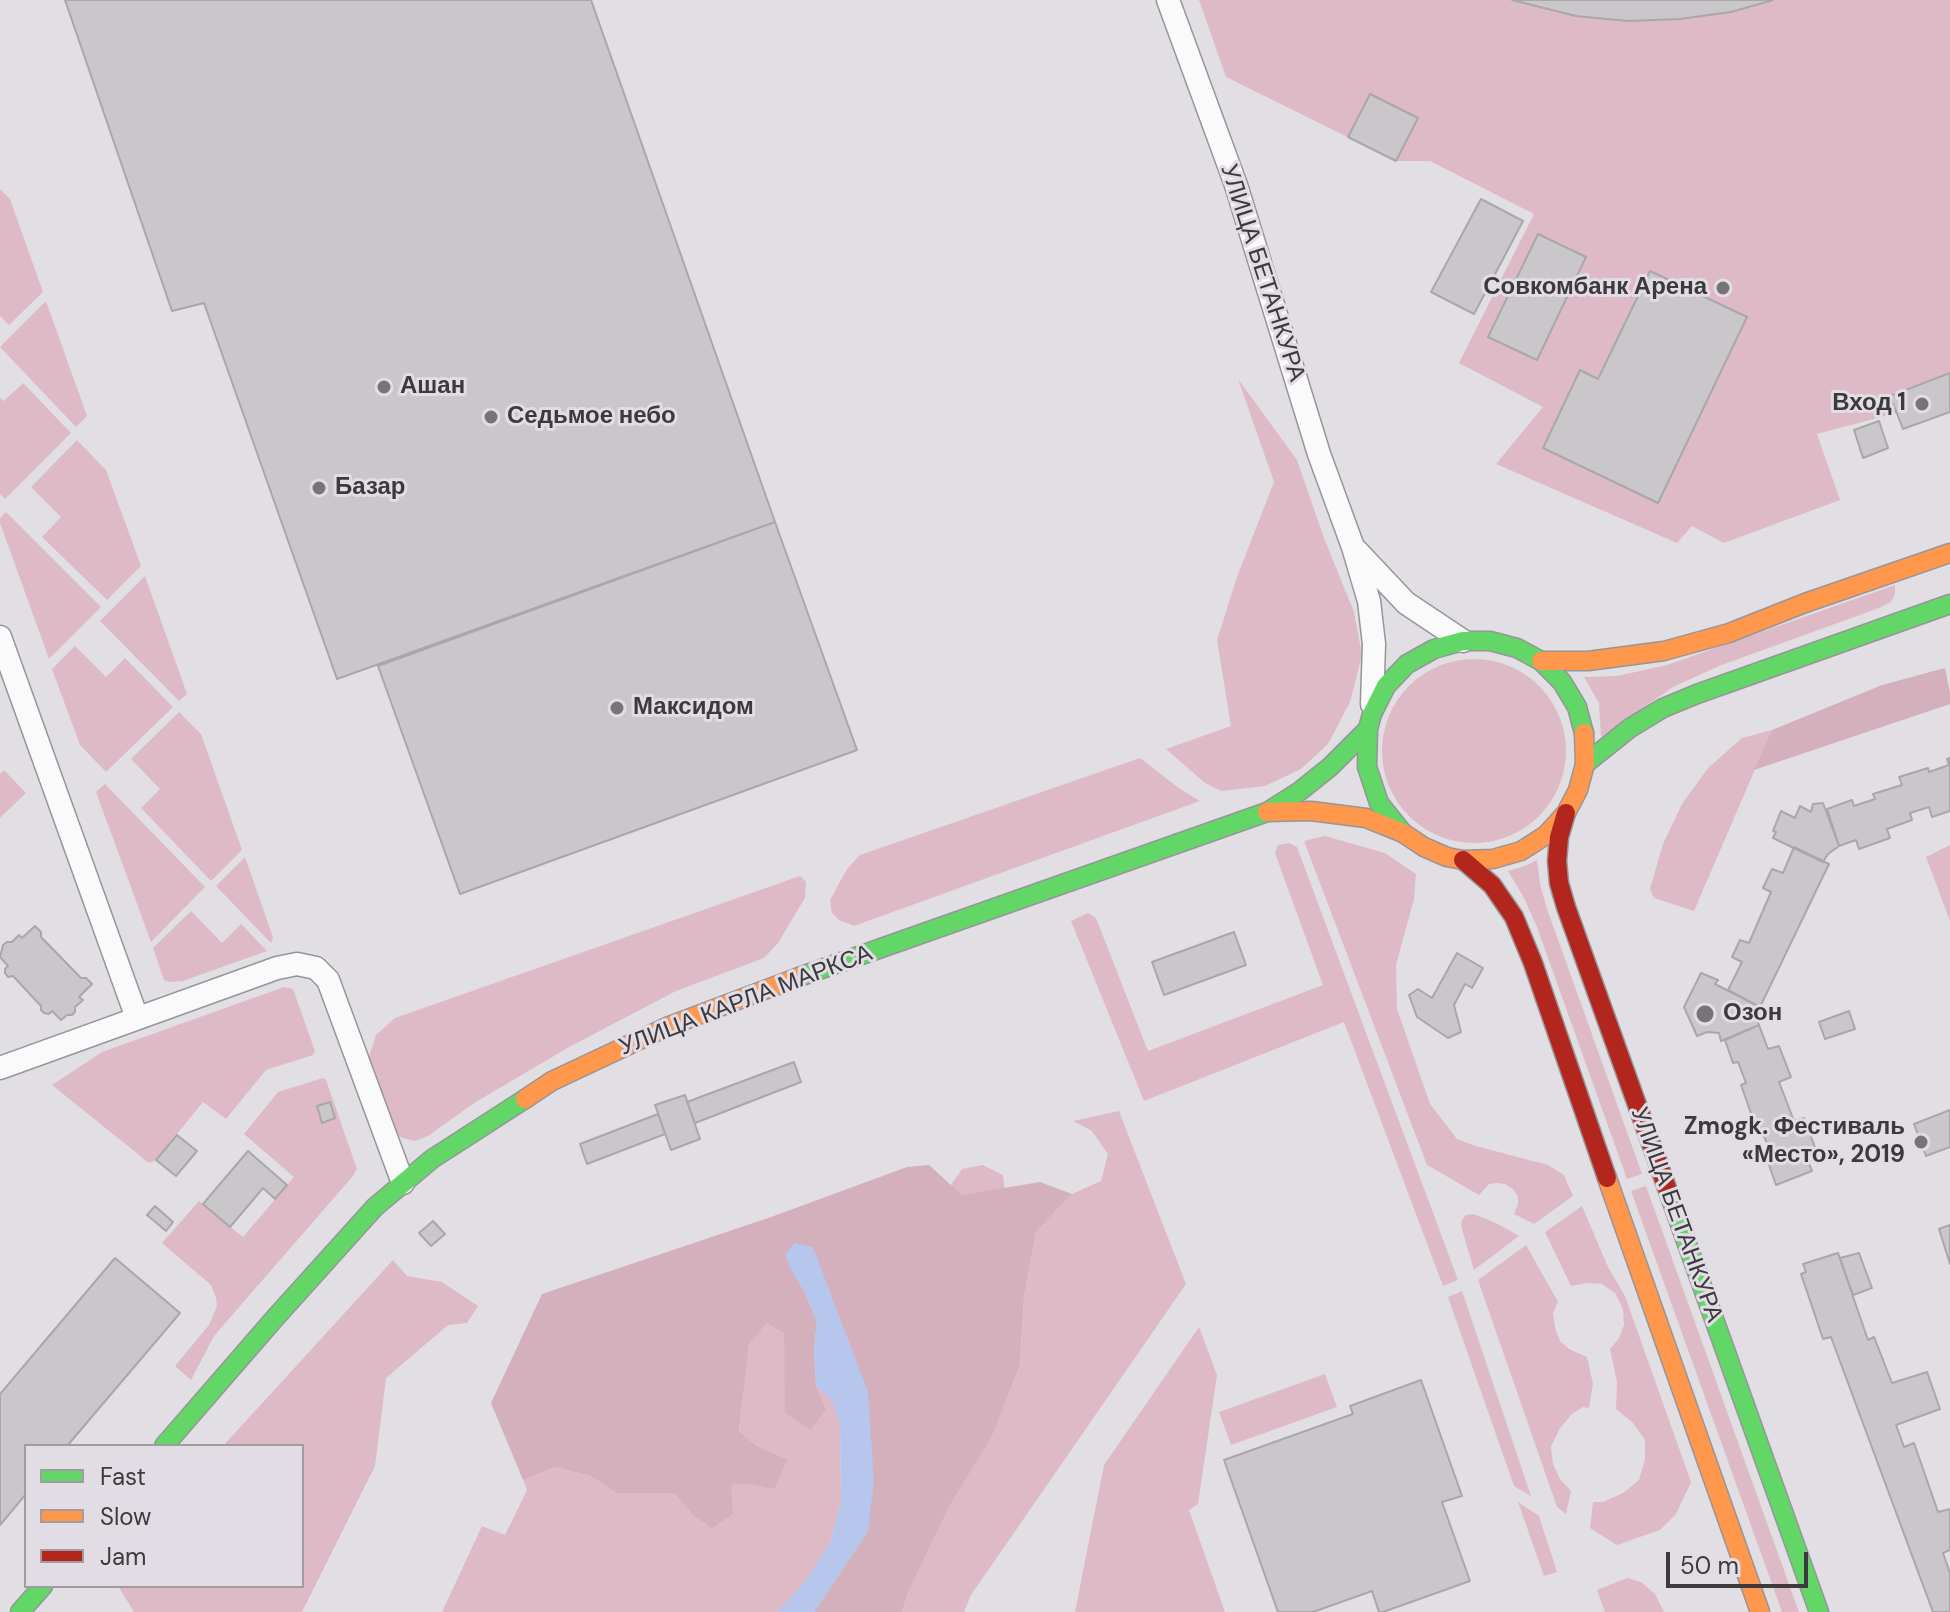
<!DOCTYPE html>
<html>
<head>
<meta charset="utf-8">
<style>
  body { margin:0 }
  #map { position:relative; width:1950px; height:1612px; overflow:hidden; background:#e1dfe3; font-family:"DM Sans",sans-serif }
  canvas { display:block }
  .legend { position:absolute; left:24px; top:1444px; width:280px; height:144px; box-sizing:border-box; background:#e2dde5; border:2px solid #a09ca2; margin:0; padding:10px 14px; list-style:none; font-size:24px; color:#3c3a3d }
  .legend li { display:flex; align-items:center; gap:16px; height:40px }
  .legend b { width:40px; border:2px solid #a09ca2 }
  .scale { position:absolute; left:1666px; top:1552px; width:142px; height:36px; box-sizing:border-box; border:4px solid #3c3a3d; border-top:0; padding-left:10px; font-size:24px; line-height:28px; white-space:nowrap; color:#3c3a3d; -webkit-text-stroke:6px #e2dde5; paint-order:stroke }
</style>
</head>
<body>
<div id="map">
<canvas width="1950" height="1612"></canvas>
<ul class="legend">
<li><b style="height:10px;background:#63d668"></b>Fast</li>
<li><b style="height:10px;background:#ff974d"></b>Slow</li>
<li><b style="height:10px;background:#b3261e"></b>Jam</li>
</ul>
<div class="scale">50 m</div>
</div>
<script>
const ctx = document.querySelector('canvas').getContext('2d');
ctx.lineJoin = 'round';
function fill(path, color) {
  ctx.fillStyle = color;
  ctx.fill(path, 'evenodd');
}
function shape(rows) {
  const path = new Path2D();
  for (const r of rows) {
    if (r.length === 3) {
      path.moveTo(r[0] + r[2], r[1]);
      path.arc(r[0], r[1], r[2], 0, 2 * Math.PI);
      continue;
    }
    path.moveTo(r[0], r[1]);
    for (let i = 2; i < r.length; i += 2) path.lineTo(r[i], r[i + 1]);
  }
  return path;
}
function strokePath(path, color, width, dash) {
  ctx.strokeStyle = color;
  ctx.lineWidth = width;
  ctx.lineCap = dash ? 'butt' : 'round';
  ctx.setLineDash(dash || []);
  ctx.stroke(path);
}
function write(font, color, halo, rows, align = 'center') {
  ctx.font = font + ' "DM Sans",sans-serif';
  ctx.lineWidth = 6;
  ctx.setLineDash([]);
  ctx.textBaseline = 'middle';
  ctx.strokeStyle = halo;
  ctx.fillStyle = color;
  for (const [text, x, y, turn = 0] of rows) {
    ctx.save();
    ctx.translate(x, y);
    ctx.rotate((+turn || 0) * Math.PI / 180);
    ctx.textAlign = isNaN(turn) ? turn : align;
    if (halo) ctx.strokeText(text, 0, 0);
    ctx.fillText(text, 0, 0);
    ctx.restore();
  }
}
const green = shape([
  [1199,0,1950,0,1950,412,1903,429,1896,413,1817,434,1840,500,1724,543,1692,526,1677,543,1496,464,1543,407,1459,363,1534,214,1430,161,1396,161,1226,77],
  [0,189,10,199,43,292,9,325,0,316],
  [46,301,87,416,76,427,0,347],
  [1238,379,1297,460,1324,538,1354,612,1362,655,1350,702,1328,744,1301,769,1265,786,1221,791,1205,783,1166,749,1231,726,1217,640,1237,577,1274,482],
  [23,383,71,433,5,499,0,494,0,398,4,401],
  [77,440,106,470,141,566,107,600,42,537,61,517,31,487],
  [6,512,101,607,49,659,0,523,0,518],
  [145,576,187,694,179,701,100,621],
  [1895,585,1895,594,1891,602,1879,608,1719,666,1673,687,1601,737,1599,703,1584,677,1617,676,1667,665],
  [75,646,106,677,125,658,173,707,106,772,80,745,52,669],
  [1474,751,92],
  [179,712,201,734,242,850,211,881,141,808,160,789,131,759],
  [1772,730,1694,911,1654,898,1650,889,1663,844,1682,804,1708,768,1742,738],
  [1140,758,1180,789,1200,801,854,926,839,920,832,913,830,900,847,869,860,855],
  [4,770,26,793,0,818,0,774],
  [105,784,205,887,151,942,96,792],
  [1325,836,1385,853,1416,874,1414,899,1396,965,1397,1009,1430,1104,1457,1139,1476,1146,1548,1165,1564,1175,1573,1196,1534,1224,1514,1214,1518,1204,1518,1197,1513,1189,1505,1184,1496,1183,1489,1184,1479,1195,1427,1165,1304,841],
  [1289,843,1297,847,1458,1280,1443,1286,1344,1022,1144,1101,1071,921,1088,913,1096,918,1148,1051,1323,985,1275,853,1278,845],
  [1950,845,1950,921,1926,857],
  [245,857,273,937,271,943,216,886],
  [1537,860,1540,884,1546,906,1642,1174,1627,1179,1537,927,1524,898,1508,871,1525,866],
  [800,876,806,882,805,898,778,943,764,958,676,991,571,1046,474,1103,428,1136,415,1141,402,1138,394,1131,374,1082,369,1057,376,1035,395,1018],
  [191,911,222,943,241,924,267,951,183,981,169,982,164,980,153,948],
  [284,987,293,989,315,1051,313,1055,266,1070,226,1119,203,1102,156,1160,149,1163,52,1085,102,1052],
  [323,1078,326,1080,357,1169,353,1176,214,1336,191,1380,175,1366,209,1325,217,1306,216,1298,211,1285,162,1243,199,1201,243,1237,294,1177,244,1134,278,1092],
  [1119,1111,1186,1284,971,1595,964,1612,902,1612,908,1593,950,1505,992,1437,1020,1365,1024,1297,1036,1232,1072,1194,1101,1181,1108,1154,1092,1131,1073,1121],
  [983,1165,1003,1175,1014,1267,936,1206,962,1169],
  [1646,1186,1799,1612,1782,1612,1631,1191],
  [1582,1206,1608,1267,1625,1296,1691,1482,1676,1514,1660,1530,1617,1545,1590,1528,1593,1502,1603,1502,1623,1493,1639,1480,1645,1459,1645,1440,1633,1423,1616,1409,1617,1382,1610,1349,1619,1338,1624,1325,1623,1309,1615,1293,1602,1284,1588,1283,1571,1286,1545,1232],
  [1474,1214,1498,1224,1519,1236,1474,1270,1461,1226,1462,1220,1466,1215],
  [1526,1245,1558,1302,1553,1313,1555,1328,1560,1341,1569,1349,1587,1357,1593,1384,1589,1408,1583,1407,1572,1414,1560,1428,1551,1447,1553,1464,1560,1479,1571,1491,1566,1514,1557,1507,1478,1280],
  [393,1260,407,1276,442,1282,478,1306,467,1323,448,1325,386,1378,375,1466,302,1612,134,1612,118,1586,302,1586,302,1446,223,1446],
  [1462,1291,1531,1496,1514,1486,1448,1297],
  [767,1323,784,1332,785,1362,826,1409,816,1385,832,1401,840,1422,841,1500,830,1543,804,1583,777,1612,442,1612,482,1526,505,1535,527,1490,523,1480,555,1467,591,1476,616,1493,674,1493,693,1515,731,1485,750,1484,787,1459,757,1446,739,1431,749,1345],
  [1199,1327,1217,1375,1198,1504,1189,1510,1225,1612,1075,1612,1104,1465],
  [1325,1374,1337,1407,1231,1445,1219,1412],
  [1518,1502,1539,1516,1557,1572,1544,1576],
  [1627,1578,1641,1582,1655,1594,1664,1612,1605,1612,1597,1590]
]);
const forest = shape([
  [1945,668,1950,693,1950,704,1754,770,1772,730,1882,685],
  [929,1165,962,1195,1040,1182,1072,1194,1036,1232,1024,1297,1020,1365,992,1437,950,1505,908,1593,902,1612,814,1612,868,1531,868,1392,791,1270,804,1291,817,1321,814,1350,816,1385,826,1409,811,1430,785,1413,784,1333,767,1323,749,1345,739,1431,757,1446,787,1459,774,1489,750,1484,731,1485,733,1514,712,1528,693,1515,674,1493,616,1493,591,1476,555,1467,523,1480,491,1403,542,1294,771,1217,907,1167]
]);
const water = shape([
  [795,1243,813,1247,868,1392,874,1481,868,1531,814,1612,777,1612,804,1583,830,1543,841,1500,840,1422,832,1401,816,1385,814,1350,817,1321,804,1291,791,1270,785,1254]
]);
const building = shape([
  [65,0,591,0,775,522,337,679,204,303,172,311,65,0],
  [1512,0,1773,0,1731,12,1680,19,1628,21,1576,16,1512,0],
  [1370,94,1418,118,1396,161,1348,137,1370,94],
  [1481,199,1523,221,1474,314,1431,292,1481,199],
  [1538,234,1586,257,1537,360,1488,337,1538,234],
  [1650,271,1747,317,1658,503,1543,448,1580,370,1598,379,1650,271],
  [1950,373,1950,412,1903,429,1890,396,1950,373],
  [1879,421,1888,448,1863,458,1854,430,1879,421],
  [775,522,857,750,460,894,378,666,775,522],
  [1950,758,1950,811,1932,817,1929,807,1910,813,1912,820,1887,829,1890,838,1859,849,1856,840,1839,846,1827,809,1852,800,1854,806,1875,799,1873,794,1902,785,1899,777,1928,768,1929,772,1949,765,1947,759,1950,758],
  [1823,803,1839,846,1828,854,1823,862,1773,838,1776,832,1773,831,1781,811,1795,818,1800,806,1811,812,1813,804,1823,803],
  [1794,847,1829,864,1760,1007,1728,990,1742,962,1732,957,1740,940,1749,943,1771,892,1763,888,1772,869,1783,873,1794,847],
  [35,926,41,932,41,937,81,978,86,978,92,984,79,997,83,1000,75,1007,75,1012,72,1015,67,1015,61,1020,52,1011,49,1014,44,1013,41,1010,41,1006,13,976,8,977,5,973,5,969,8,966,0,957,3,945,7,942,12,942,19,935,22,938,35,926],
  [1234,932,1246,965,1164,995,1152,962,1234,932],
  [1457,953,1483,968,1472,988,1465,984,1454,1005,1461,1032,1448,1038,1417,1017,1409,995,1418,989,1432,998,1457,953],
  [1701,973,1718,980,1715,984,1760,1007,1756,1017,1759,1025,1721,1041,1719,1033,1707,1032,1697,1036,1684,1007,1701,973],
  [1849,1011,1855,1029,1825,1039,1819,1022,1849,1011],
  [1759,1025,1768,1049,1779,1046,1791,1077,1779,1082,1794,1121,1804,1118,1816,1150,1805,1154,1812,1171,1776,1185,1767,1159,1773,1157,1763,1134,1759,1136,1741,1085,1746,1083,1738,1062,1733,1063,1725,1040,1759,1025],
  [794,1062,801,1082,695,1123,687,1102,794,1062],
  [685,1095,700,1139,671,1150,655,1105,685,1095],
  [330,1102,335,1118,322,1123,317,1106,330,1102],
  [1950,1110,1950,1147,1926,1156,1914,1124,1950,1110],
  [658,1114,665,1134,587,1164,580,1144,658,1114],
  [177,1135,197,1151,176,1176,156,1160,177,1135],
  [248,1151,287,1185,275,1199,263,1188,230,1227,203,1204,248,1151],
  [155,1206,173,1222,166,1231,147,1215,155,1206],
  [433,1221,445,1234,431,1246,419,1233,433,1221],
  [1950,1225,1950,1264,1939,1229,1950,1225],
  [1838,1253,1868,1340,1874,1337,1892,1383,1927,1372,1940,1409,1896,1425,1904,1447,1914,1443,1938,1512,1950,1509,1950,1550,1943,1553,1950,1573,1950,1612,1933,1612,1831,1337,1823,1339,1801,1274,1806,1272,1803,1264,1838,1253],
  [1859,1253,1872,1288,1853,1295,1840,1258,1859,1253],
  [115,1258,180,1313,67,1446,26,1446,26,1494,0,1525,0,1394,115,1258],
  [1421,1380,1462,1496,1442,1502,1470,1581,1383,1612,1379,1612,1372,1591,1313,1612,1278,1612,1224,1460,1353,1414,1350,1406,1421,1380]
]);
const street = shape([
  [1168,0,1236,185,1319,454,1353,547,1369,601,1374,644,1372,704],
  [1356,550,1406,603,1463,641],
  [0,637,137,1018],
  [0,1068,277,968,297,964,316,968,328,980,403,1183]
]);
const fast = shape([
  [1585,764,1630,728,1663,708,1697,694,1950,604],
  [1403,833,1379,803,1367,767,1368,729,1372,714,1386,686,1407,664,1434,649,1463,641,1490,641,1517,648,1541,661,1562,682,1577,707,1584,733],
  [799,977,1267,812,1300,791,1330,767,1368,729],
  [1672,1202,1819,1612],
  [164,1446,275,1318,375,1207,432,1159,525,1099],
  [20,1612,43,1586]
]);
const slow = shape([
  [1541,661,1588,661,1664,651,1729,633,1805,603,1950,553],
  [1267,812,1311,811,1366,818,1403,833,1424,847,1447,857,1463,860,1493,859,1521,851,1546,835,1566,813,1578,790,1585,764,1584,733],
  [525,1099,552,1081,669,1026,799,977],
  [1607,1178,1760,1612]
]);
const jam = shape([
  [1566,813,1559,837,1557,861,1559,883,1566,907,1672,1202],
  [1463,860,1492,885,1514,917,1533,963,1607,1178]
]);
const markers = [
  [1723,288,8,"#767477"],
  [384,387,8,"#767477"],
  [1922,404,8,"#767477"],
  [491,417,8,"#767477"],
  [319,488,8,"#767477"],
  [617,708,8,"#767477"],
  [1705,1014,10,"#767477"],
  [1921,1142,8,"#767477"]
];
const streetNames = [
  ["УЛИЦА БЕТАНКУРА",1262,273,72],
  ["УЛИЦА КАРЛА МАРКСА",746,1001,-21],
  ["УЛИЦА БЕТАНКУРА",1676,1215,70]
];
const poiNames = [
  ["Совкомбанк Арена",1707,288,"right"],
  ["Ашан",400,387],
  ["Вход 1",1906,404,"right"],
  ["Седьмое небо",507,417],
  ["Базар",335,488],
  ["Максидом",633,708],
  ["Озон",1723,1014],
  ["Zmogk. Фестиваль",1905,1128,"right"],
  ["«Место», 2019",1905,1156,"right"]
];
fill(green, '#debac6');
fill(forest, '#d3b0bc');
fill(water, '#b6c6ed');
fill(building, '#c9c7ca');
strokePath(building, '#a9a7aa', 2);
strokePath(street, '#979599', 25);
strokePath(fast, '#979599', 21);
strokePath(slow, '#979599', 21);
strokePath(jam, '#979599', 21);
strokePath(street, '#fafafb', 22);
strokePath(fast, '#63d668', 18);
strokePath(slow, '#ff974d', 18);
strokePath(jam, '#b3261e', 18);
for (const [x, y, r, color] of markers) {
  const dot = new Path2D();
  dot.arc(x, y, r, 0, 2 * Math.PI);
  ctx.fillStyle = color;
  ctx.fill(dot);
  strokePath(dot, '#e2dde5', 3);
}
write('24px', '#3c3a3d', '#e2dde5', streetNames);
write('bold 24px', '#3c3a3d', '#e2dde5', poiNames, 'left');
</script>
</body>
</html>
